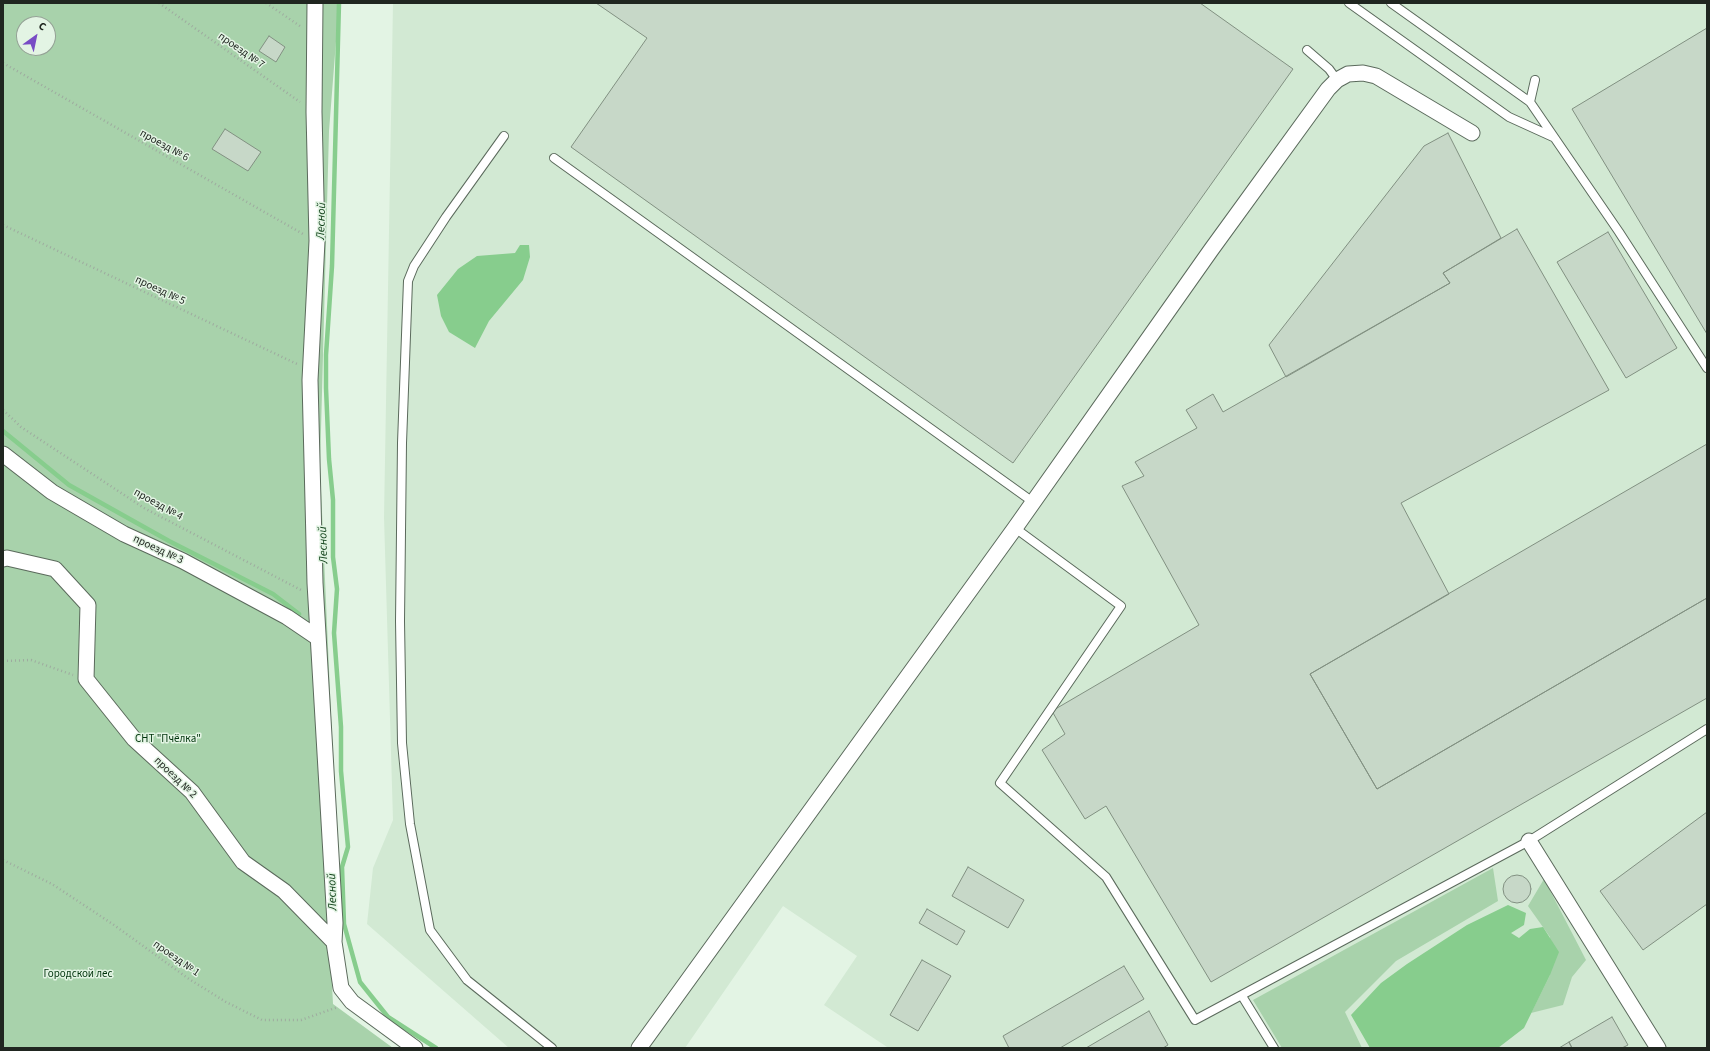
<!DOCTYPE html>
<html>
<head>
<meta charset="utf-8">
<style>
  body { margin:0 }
  #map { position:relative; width:1710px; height:1051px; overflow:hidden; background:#e3f4e4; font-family:"Source Sans 3",sans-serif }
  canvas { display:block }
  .frame { position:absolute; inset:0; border:4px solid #202620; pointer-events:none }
  .north { position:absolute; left:16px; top:16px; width:40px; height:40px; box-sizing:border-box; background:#e3f4e4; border:1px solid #95a296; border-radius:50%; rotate:33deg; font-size:11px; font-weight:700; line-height:16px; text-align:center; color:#202620 }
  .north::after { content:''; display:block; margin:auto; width:14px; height:18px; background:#784cc5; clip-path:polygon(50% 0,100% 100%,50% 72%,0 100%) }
</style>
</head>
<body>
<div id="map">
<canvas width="1710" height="1051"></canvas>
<div class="frame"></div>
<div class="north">С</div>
</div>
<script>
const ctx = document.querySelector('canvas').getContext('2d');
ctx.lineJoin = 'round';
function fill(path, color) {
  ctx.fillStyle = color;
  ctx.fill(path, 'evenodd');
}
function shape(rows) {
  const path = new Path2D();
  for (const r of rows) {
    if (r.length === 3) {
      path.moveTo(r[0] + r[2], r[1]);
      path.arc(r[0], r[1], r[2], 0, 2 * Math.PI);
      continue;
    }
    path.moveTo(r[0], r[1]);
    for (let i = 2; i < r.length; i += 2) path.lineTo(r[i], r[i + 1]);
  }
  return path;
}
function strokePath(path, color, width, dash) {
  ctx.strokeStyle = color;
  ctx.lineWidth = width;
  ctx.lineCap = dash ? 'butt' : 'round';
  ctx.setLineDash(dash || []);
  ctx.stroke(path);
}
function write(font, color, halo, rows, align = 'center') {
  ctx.font = font + ' "Source Sans 3",sans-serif';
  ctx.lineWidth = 3;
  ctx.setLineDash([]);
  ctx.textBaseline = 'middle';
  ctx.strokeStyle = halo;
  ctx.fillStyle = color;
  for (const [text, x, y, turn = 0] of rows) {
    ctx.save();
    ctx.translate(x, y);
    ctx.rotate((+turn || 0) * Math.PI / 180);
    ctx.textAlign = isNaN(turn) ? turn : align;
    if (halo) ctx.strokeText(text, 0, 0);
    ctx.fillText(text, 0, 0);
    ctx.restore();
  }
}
const built = shape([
  [393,3,1707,3,1707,1048,884,1048,887,1047,824,1005,857,956,783,906,685,1048,509,1048,367,924,373,868,393,820,384,517]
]);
const green = shape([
  [3,3,339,3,329,131,320,467,336,827,328,910,333,1004,393,1048,3,1048],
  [24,24,48,24,48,48,24,48],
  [1493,868,1498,901,1396,961,1345,1012,1362,1048,1282,1048,1253,1000],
  [1544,879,1586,960,1572,977,1563,1005,1531,1013,1550,975,1550,937,1528,906]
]);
const water = shape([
  [520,245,529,245,530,257,523,280,489,321,475,348,449,332,441,316,437,295,458,269,477,256,515,253],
  [1508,905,1526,913,1524,925,1511,933,1519,938,1530,929,1543,927,1559,952,1550,975,1524,1028,1498,1048,1370,1048,1351,1015,1381,983,1407,964,1467,925]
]);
const stream = shape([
  [339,3,332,266,326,355,326,388,329,459,333,500,333,557,337,589,334,633,341,727,341,771,348,847,342,867,344,924,360,982,388,1017,436,1048],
  [3,431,69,485,169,541,273,594,299,614]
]);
const building = shape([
  [596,3,1200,3,1293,69,1013,463,571,147,647,38,596,3],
  [1707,28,1707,334,1572,109,1707,28],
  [269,36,285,47,276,62,259,51,269,36],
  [225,129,261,152,248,171,212,149,225,129],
  [1448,133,1501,238,1443,273,1450,283,1286,377,1269,345,1424,146,1448,133],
  [1517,229,1609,390,1401,503,1449,594,1310,674,1377,789,1707,598,1707,698,1211,982,1106,806,1085,819,1042,750,1065,734,1052,711,1199,625,1122,486,1144,476,1135,462,1197,428,1186,410,1213,394,1223,412,1450,283,1443,273,1517,229],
  [1608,232,1677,348,1626,378,1557,262,1608,232],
  [1707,444,1707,598,1377,789,1310,674,1707,444],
  [1707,812,1707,904,1643,950,1600,891,1707,812],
  [968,867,1024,900,1008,928,952,896,968,867],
  [1517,889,14],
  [927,909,965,931,957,945,919,923,927,909],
  [922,960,951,976,918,1031,890,1015,922,960],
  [1124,966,1144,999,1060,1048,1009,1048,1003,1036,1124,966],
  [1149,1011,1168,1045,1163,1048,1086,1048,1149,1011],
  [1612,1017,1628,1045,1622,1048,1572,1048,1569,1042,1612,1017],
  [1569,1042,1572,1048,1559,1048,1569,1042]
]);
const path = shape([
  [159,3,300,102],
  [266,3,300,26],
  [3,63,303,234],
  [3,225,297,364],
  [3,410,21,427,144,508,301,590],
  [3,661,31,660,73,675],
  [3,860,52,884,114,925,189,979,226,1002,262,1020,301,1020,338,1007]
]);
const lane = shape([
  [1349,3,1509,117,1553,137],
  [1391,3,1530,102,1619,232,1707,368],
  [1307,50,1329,69,1337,80],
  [1530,102,1535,80],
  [504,136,446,217,414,266,408,281,402,443,400,621,402,743,410,824,430,930,467,980,552,1048],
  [554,158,1033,502],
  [1015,528,1121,606,1000,783,1106,877,1195,1020,1529,841,1707,729],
  [1242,996,1274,1048]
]);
const street = shape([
  [315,3,314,112,317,241,310,380,315,583,335,923,334,942,341,988,352,1002,415,1048],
  [3,454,52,492,124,534,183,561,287,617,318,638],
  [3,559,7,558,55,569,88,605,86,679,134,739,192,792,243,862,284,891,334,942],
  [1529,841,1658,1048],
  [639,1048,1015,528,1211,250,1328,89,1337,80,1348,74,1363,73,1376,76,1472,133]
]);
const streetNames = [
  ["проезд № 7",241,51,35],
  ["проезд № 6",164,146,29],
  ["проезд № 5",160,291,25],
  ["проезд № 4",158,505,29],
  ["проезд № 3",158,550,25],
  ["проезд № 2",175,778,44],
  ["проезд № 1",176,959,35]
];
const parkNames = [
  ["СНТ \"Пчёлка\"",168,740],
  ["Городской лес",78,975]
];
const waterNames = [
  ["Лесной",322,221,-88],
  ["Лесной",324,545,-92],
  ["Лесной",333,892,-92]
];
fill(built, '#d2e9d3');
fill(green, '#a8d2ab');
fill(water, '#87cd8d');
strokePath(stream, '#87cd8d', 4.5);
fill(building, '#c7d8c8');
strokePath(building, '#829182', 1);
strokePath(lane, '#5b6a5c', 10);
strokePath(street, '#5b6a5c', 17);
strokePath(path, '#9eab9f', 2.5, [1, 3]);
strokePath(lane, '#fff', 8);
strokePath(street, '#fff', 15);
write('11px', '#202620', '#e3f4e4', streetNames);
write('11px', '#00340c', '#e3f4e4', parkNames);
write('italic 12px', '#0d3f16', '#e3f4e4', waterNames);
</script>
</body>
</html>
